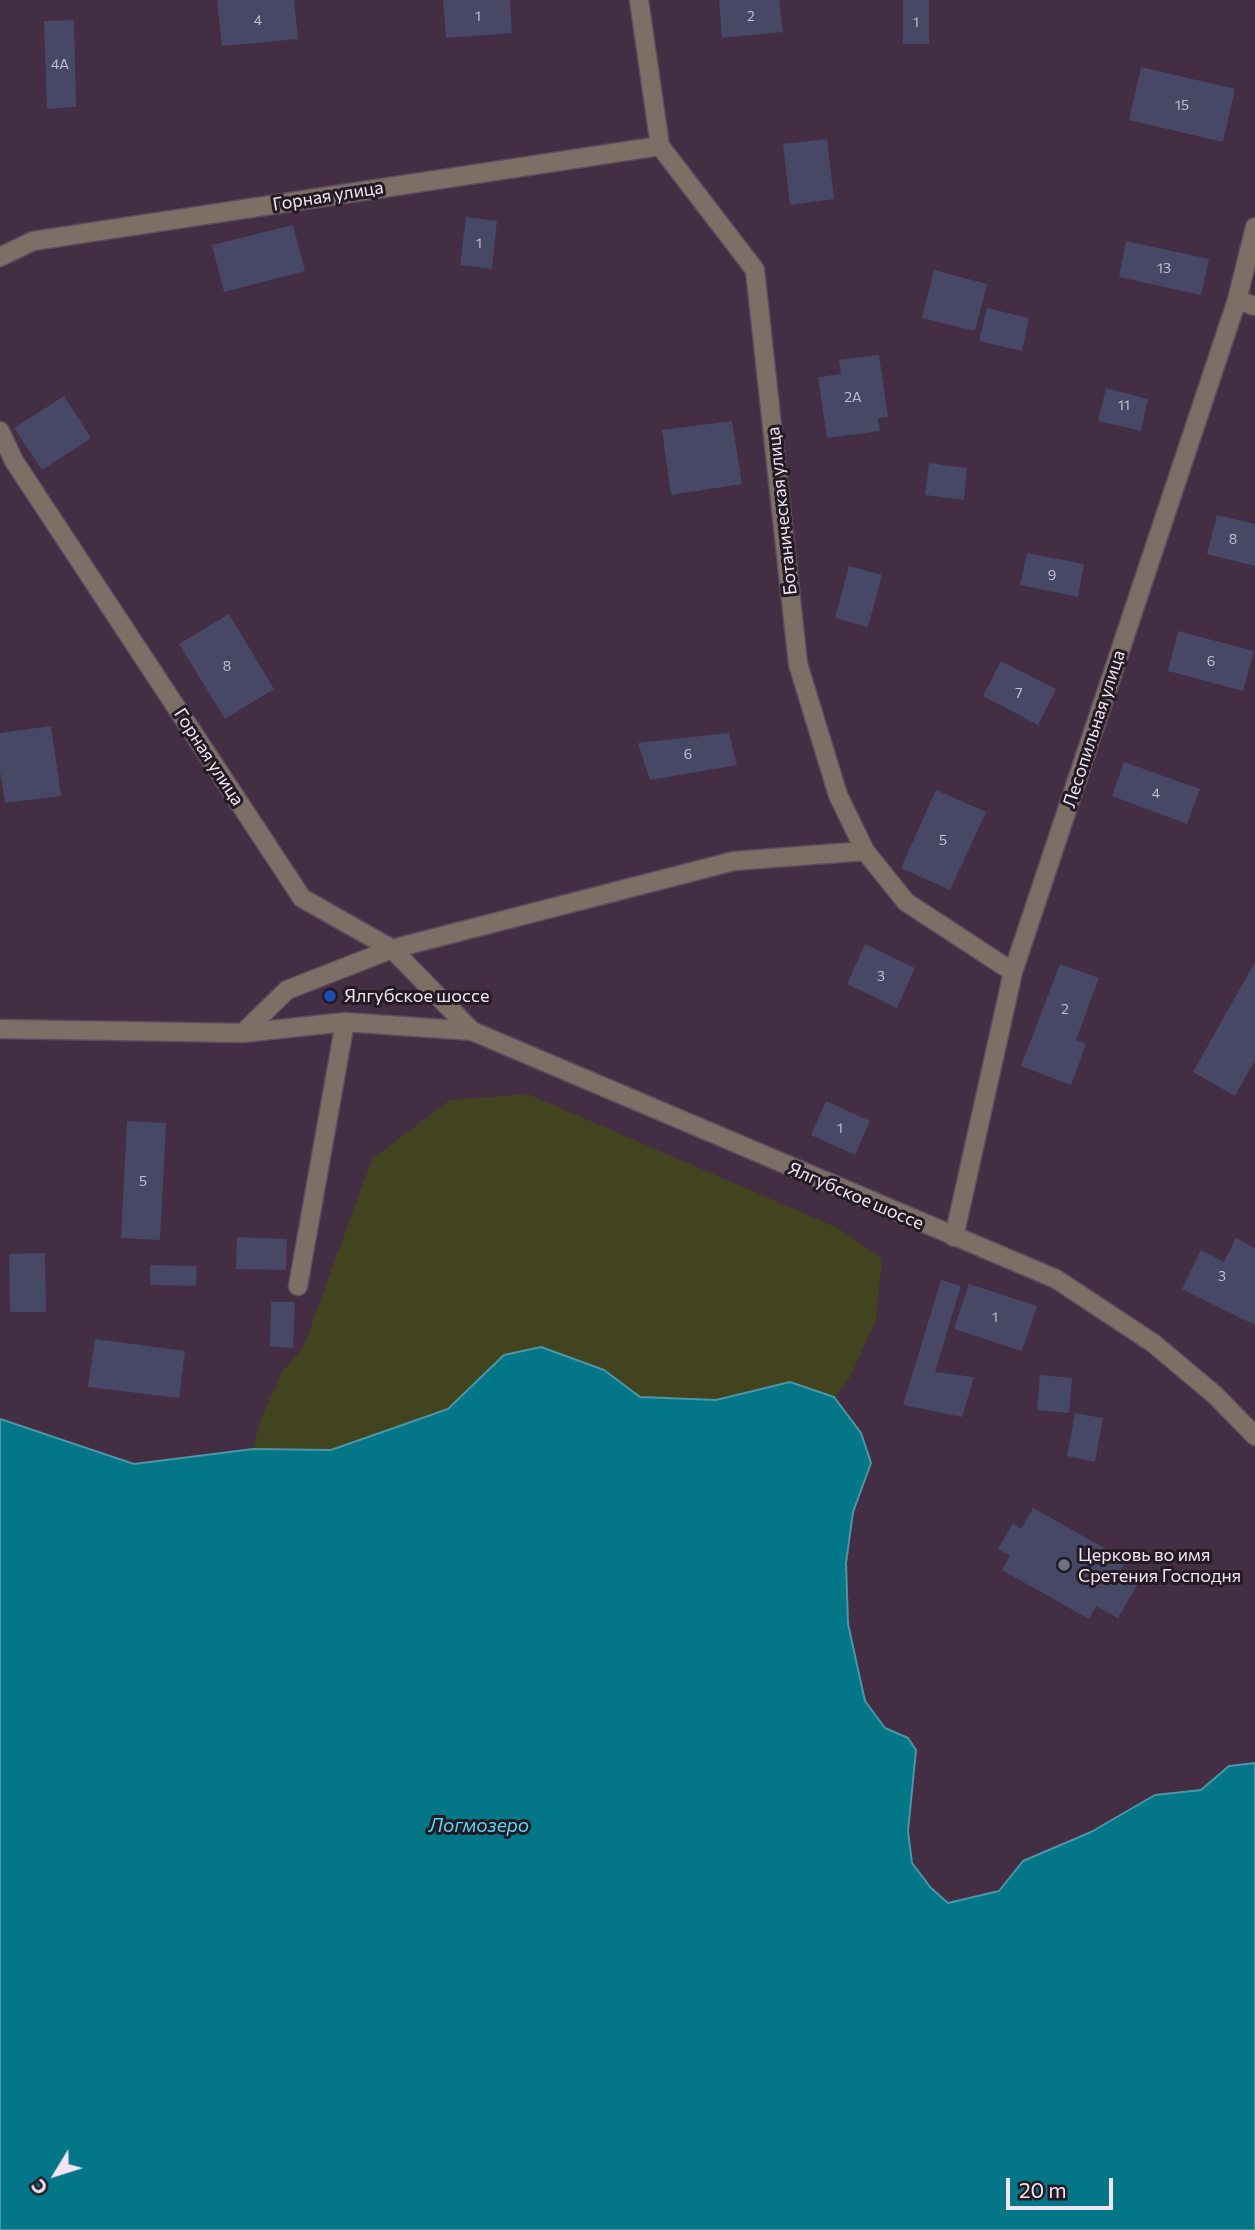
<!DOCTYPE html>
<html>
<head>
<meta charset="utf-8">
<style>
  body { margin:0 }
  #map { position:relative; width:1255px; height:2230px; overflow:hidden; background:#432e44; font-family:Commissioner,sans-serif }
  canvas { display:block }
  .north { position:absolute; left:21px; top:2139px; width:70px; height:70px; -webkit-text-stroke:5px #241a24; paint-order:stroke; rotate:232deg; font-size:19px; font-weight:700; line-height:28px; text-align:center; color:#f2e4f3 }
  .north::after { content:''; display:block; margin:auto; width:24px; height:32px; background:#f2e4f3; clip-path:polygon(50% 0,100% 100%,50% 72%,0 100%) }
  .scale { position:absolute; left:1006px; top:2178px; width:107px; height:32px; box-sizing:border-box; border:4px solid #f2e4f3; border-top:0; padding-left:9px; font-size:21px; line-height:24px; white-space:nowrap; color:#f2e4f3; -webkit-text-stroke:5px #241a24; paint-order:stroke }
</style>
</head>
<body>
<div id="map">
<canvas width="1255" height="2230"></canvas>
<div class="north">С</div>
<div class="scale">20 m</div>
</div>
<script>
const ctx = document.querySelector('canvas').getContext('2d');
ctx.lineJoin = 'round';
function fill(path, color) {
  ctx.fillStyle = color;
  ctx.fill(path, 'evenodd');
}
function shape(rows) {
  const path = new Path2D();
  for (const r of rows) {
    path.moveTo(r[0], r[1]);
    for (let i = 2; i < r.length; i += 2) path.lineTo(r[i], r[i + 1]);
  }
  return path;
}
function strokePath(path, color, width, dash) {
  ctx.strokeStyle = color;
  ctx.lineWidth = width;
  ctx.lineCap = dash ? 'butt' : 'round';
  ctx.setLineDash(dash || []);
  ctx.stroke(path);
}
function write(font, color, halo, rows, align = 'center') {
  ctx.font = font + ' Commissioner,sans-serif';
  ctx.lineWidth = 6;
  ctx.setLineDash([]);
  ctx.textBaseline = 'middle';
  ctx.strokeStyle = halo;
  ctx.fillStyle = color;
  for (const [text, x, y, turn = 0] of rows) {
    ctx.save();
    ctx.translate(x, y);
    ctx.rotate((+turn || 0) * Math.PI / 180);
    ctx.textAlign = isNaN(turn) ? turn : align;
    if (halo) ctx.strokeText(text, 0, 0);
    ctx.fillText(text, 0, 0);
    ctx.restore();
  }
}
const green = shape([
  [528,1094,838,1228,882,1259,876,1320,849,1379,834,1397,790,1382,716,1400,640,1397,604,1370,504,1355,448,1409,401,1427,331,1450,253,1449,260,1421,282,1372,303,1348,372,1159,450,1100]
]);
const water = shape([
  [541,1347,604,1370,640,1397,716,1400,790,1382,834,1397,861,1433,871,1463,853,1512,846,1563,848,1624,865,1701,885,1728,908,1738,916,1750,908,1831,912,1863,931,1888,948,1903,999,1891,1023,1861,1091,1832,1155,1795,1201,1790,1229,1766,1255,1763,1255,2230,0,2230,0,1419,134,1464,253,1449,331,1450,448,1409,504,1355,541,1347]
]);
const building = shape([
  [217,0,294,0,298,39,222,46],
  [443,0,510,0,512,33,446,38],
  [719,0,779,0,783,32,722,38],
  [903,0,929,0,929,44,903,44],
  [74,20,76,107,47,109,44,21],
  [1141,67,1235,89,1223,142,1129,120],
  [827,139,834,199,790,205,783,144],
  [466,217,497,221,492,269,460,265],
  [293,225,305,271,224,292,212,245],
  [1126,241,1209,259,1201,295,1119,277],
  [934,270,987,284,975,331,922,318],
  [987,308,1029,318,1022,351,979,341],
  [879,355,888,417,878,418,880,431,827,438,818,377,841,374,839,360],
  [1106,388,1148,399,1141,431,1098,421],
  [64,396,91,438,42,470,14,428],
  [732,421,742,484,671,495,662,430],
  [929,463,967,468,964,500,925,495],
  [1217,515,1255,524,1255,566,1207,554],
  [1027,553,1084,564,1078,597,1020,585],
  [849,566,882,575,868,627,835,618],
  [229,614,274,689,225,719,179,644],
  [1178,631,1254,651,1243,691,1168,671],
  [1001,661,1056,689,1038,725,983,696],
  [51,726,61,796,5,803,0,771,0,733],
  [729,733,737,765,650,780,638,743],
  [1124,762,1200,789,1187,824,1112,796],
  [936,790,986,812,950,890,901,868],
  [865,944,915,968,897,1008,847,984],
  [1255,962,1255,1060,1235,1096,1193,1072],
  [1060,964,1099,978,1076,1040,1086,1044,1071,1085,1021,1066],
  [826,1101,870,1121,855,1155,811,1135],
  [127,1121,166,1123,160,1240,121,1238],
  [237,1237,287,1239,286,1270,236,1269],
  [1236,1238,1255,1248,1255,1325,1182,1289,1201,1250,1224,1262],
  [45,1253,46,1312,10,1312,9,1254],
  [150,1265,197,1266,196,1286,150,1285],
  [941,1280,961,1286,935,1372,974,1377,962,1417,903,1405],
  [969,1284,1037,1306,1022,1351,954,1329],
  [271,1302,295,1302,293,1348,270,1346],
  [95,1339,185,1351,179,1398,88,1387],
  [1040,1375,1072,1378,1069,1413,1037,1410],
  [1075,1413,1103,1418,1095,1462,1067,1456],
  [1033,1508,1126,1560,1120,1571,1139,1582,1118,1618,1096,1606,1089,1619,1002,1570,1010,1556,998,1549,1013,1523,1021,1529]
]);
const minor = shape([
  [639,0,660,146,755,270,798,664,838,795,865,851,906,902,1013,972],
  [0,257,33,241,660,146],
  [1237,300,1255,306],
  [0,431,14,461,302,898,392,949,472,1031],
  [0,1029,243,1033,345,1022,472,1031,1056,1279,1153,1343,1215,1395,1255,1436],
  [243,1033,287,990,392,949,734,861,865,851],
  [954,1237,1013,972,1237,300,1255,227],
  [298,1286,345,1022]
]);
const markers = [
  [330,996,7,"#1a4fb4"],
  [1064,1565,7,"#6b7280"]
];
const numberNames = [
  ["1",478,16],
  ["2",751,16],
  ["4",258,20],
  ["1",916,22],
  ["4А",60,64],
  ["15",1182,105],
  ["1",479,243],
  ["13",1164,268],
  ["2А",853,397],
  ["11",1124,405],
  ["8",1233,539],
  ["9",1052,575],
  ["6",1211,661],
  ["8",227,666],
  ["7",1019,693],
  ["6",688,754],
  ["4",1156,793],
  ["5",943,840],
  ["3",881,976],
  ["2",1065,1009],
  ["1",840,1128],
  ["5",143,1181],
  ["3",1222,1276],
  ["1",995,1317]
];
const streetNames = [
  ["Горная улица",328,196,-9],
  ["Ботаническая улица",782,511,-96],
  ["Лесопильная улица",1094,729,-72],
  ["Горная улица",209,757,57],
  ["Ялгубское шоссе",856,1196,23]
];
const poiNames = [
  ["Ялгубское шоссе",344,996],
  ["Церковь во имя",1078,1555],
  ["Сретения Господня",1078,1576]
];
const waterNames = [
  ["Логмозеро",479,1826]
];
fill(green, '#42441f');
fill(water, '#037687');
strokePath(water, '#4b97a7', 2);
fill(building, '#464865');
strokePath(minor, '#5f4b60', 21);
strokePath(minor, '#7c7066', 18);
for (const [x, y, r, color] of markers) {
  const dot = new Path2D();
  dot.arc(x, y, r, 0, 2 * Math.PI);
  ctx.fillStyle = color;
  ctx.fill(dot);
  strokePath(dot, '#241a24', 2.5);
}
write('14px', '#c7bdd0', null, numberNames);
write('18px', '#f2e4f3', '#241a24', streetNames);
write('18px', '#f2e4f3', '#241a24', poiNames, 'left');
write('italic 19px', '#53daf3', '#241a24', waterNames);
</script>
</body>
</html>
